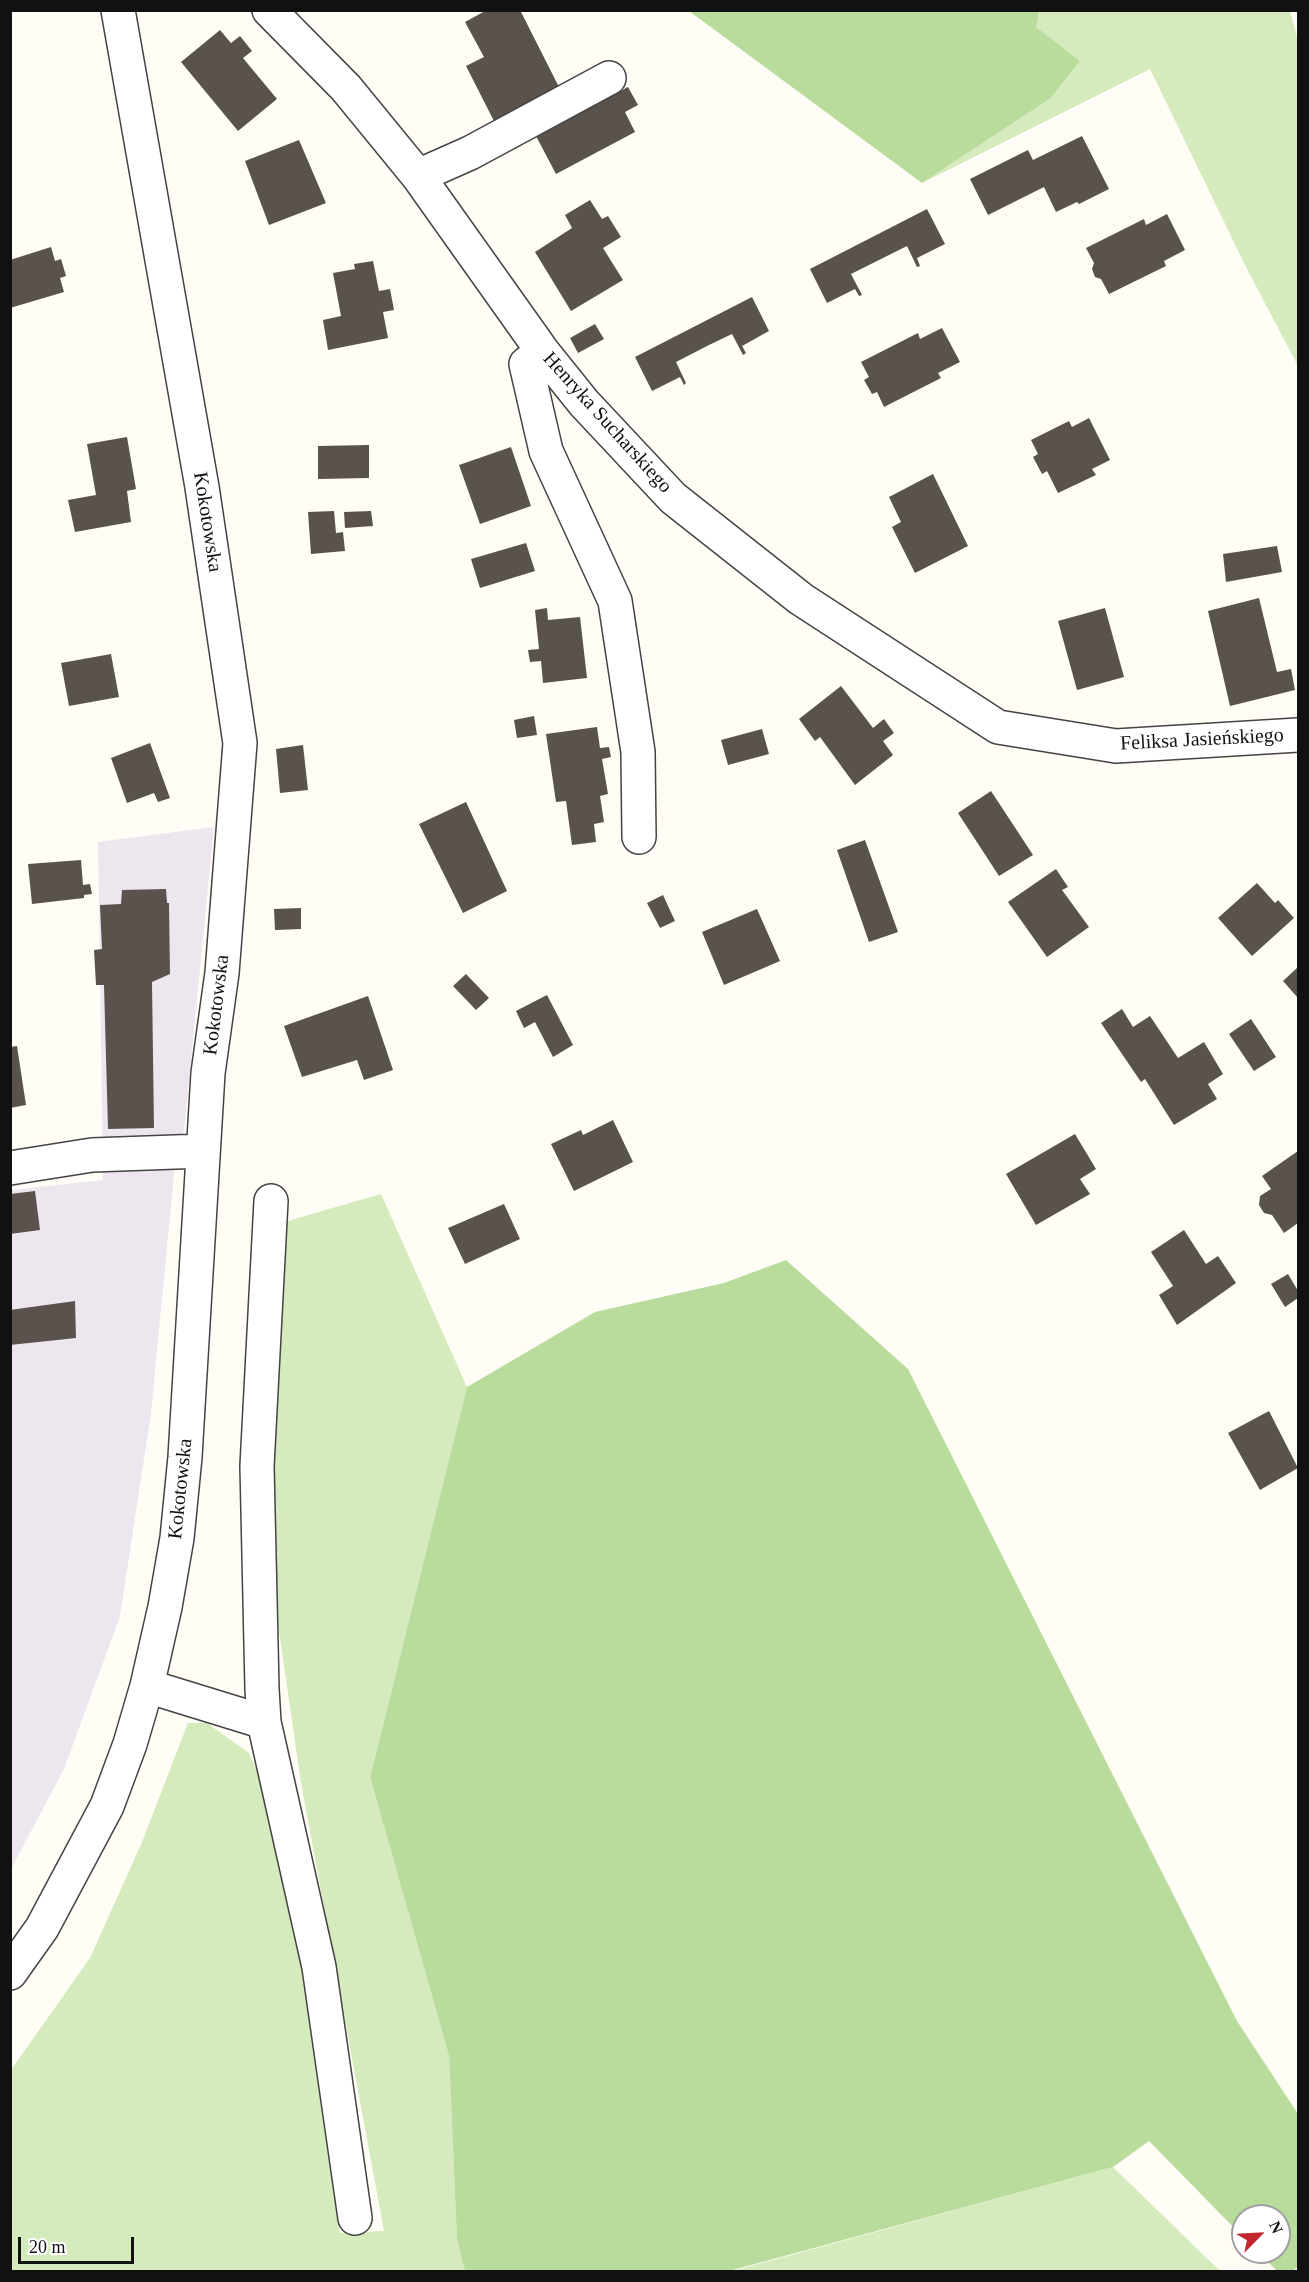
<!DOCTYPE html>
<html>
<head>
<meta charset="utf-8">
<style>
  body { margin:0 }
  #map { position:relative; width:1309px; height:2282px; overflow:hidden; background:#fffdf5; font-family:"Times New Roman",serif }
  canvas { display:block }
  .frame { position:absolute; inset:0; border:12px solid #111; pointer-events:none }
  .north { position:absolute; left:1231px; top:2204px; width:60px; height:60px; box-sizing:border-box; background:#fff; border:2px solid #a0a0a0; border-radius:50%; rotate:66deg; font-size:16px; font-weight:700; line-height:24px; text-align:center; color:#111 }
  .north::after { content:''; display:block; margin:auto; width:21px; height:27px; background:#c4262e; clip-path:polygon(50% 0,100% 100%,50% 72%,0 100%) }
  .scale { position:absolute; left:18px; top:2237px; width:116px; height:27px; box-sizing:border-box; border:3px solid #111; border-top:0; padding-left:8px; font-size:18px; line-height:21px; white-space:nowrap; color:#111; -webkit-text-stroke:4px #fff; paint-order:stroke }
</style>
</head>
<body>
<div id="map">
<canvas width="1309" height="2282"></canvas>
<div class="frame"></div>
<div class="north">N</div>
<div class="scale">20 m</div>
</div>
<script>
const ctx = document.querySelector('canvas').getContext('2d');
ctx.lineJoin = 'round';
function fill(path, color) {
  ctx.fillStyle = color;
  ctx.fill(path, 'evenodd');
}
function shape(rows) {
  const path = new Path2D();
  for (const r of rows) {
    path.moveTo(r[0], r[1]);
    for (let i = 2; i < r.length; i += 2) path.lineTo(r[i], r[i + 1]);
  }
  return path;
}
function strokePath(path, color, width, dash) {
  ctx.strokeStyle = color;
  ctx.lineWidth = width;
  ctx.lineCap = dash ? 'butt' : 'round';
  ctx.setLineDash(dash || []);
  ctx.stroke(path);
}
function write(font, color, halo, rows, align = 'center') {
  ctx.font = font + ' "Times New Roman",serif';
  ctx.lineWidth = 6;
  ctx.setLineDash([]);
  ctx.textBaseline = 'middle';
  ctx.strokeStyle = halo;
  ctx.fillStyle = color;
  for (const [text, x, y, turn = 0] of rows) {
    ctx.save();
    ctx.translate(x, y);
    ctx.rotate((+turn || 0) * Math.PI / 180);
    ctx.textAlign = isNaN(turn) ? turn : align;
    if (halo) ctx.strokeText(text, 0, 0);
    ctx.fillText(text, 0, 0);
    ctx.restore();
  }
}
const industrial = shape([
  [214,827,184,1130,176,1154,151,1413,120,1616,64,1769,11,1869,11,1190,103,1180,98,842]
]);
const green = shape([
  [1039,11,1290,11,1298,40,1298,366,1246,267,1150,69,922,183,1051,98,1080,61,1035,27],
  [381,1194,467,1387,370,1777,449,2056,457,2240,465,2271,11,2272,11,2070,90,1958,142,1842,188,1723,207,1723,249,1753,270,1799,308,1963,340,2233,384,2231,301,1783,278,1624,271,1497,284,1222],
  [1113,2167,1220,2271,729,2272]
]);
const forest = shape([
  [689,11,1039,11,1036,27,1080,61,1051,98,922,183],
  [786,1260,908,1369,1237,2021,1298,2114,1298,2267,1292,2271,1277,2271,1258,2252,1279,2252,1279,2216,1243,2216,1243,2237,1149,2141,1113,2167,729,2271,465,2271,457,2240,449,2056,370,1777,467,1387,595,1312,724,1283]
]);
const building = shape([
  [487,10,520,10,561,91,496,125,466,66,484,57,465,22],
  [220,30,231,43,240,36,252,51,243,58,277,99,238,131,181,62],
  [628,87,638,105,625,112,635,132,556,174,536,136],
  [1082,136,1109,189,1079,204,1077,202,1056,212,1044,187,988,215,970,179,1028,150,1033,160],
  [299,140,326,203,269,225,245,161],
  [590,200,602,219,608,216,621,237,603,248,623,280,571,311,535,252,572,228,565,215],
  [927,209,945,244,917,258,920,266,917,267,907,246,851,274,862,295,859,296,855,289,827,303,810,269],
  [1167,214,1185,250,1164,261,1166,266,1109,294,1101,279,1095,277,1092,269,1094,263,1086,248,1144,219,1146,225],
  [51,247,55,261,61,259,66,276,60,278,64,292,10,308,10,260],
  [373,261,379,291,390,289,394,310,383,312,388,338,328,350,323,320,341,316,333,273,355,269,354,264],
  [752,297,769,331,742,346,746,353,743,355,732,334,709,345,676,362,686,383,684,385,680,377,652,391,635,357],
  [595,324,604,339,578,353,570,338],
  [942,328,960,362,938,373,941,378,884,407,877,392,872,394,864,380,869,377,861,362,918,333,920,339],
  [1089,418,1110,460,1092,469,1096,475,1058,493,1047,471,1042,474,1033,457,1038,454,1031,440,1069,421,1072,427],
  [127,437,136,489,127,491,131,522,75,532,68,500,96,495,87,444],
  [369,445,369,478,318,479,318,446],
  [511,447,531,506,480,524,459,465],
  [933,474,968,546,915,573,892,527,901,522,889,497],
  [334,511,336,533,343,532,345,551,311,554,308,512],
  [371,511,373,526,345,528,344,512],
  [526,543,535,571,480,588,471,559],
  [1277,546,1282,572,1226,582,1223,554],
  [1259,598,1277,672,1291,669,1295,690,1230,706,1208,611],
  [547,608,548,620,580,617,587,678,543,683,541,661,530,662,528,650,539,649,535,610],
  [1105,608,1124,677,1077,690,1058,621],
  [111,654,119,697,69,706,61,663],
  [841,686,873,728,884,719,894,733,883,741,893,755,855,785,820,737,815,741,799,719],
  [534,716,537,735,517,738,514,720],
  [597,727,600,748,609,747,611,757,602,759,608,794,600,796,604,822,594,824,596,842,572,845,566,801,556,802,546,734],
  [762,729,769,754,728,765,721,740],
  [150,743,170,798,158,802,154,793,127,803,111,758],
  [303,745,308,790,280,793,276,749],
  [991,791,1033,855,999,876,958,813],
  [466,802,507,891,463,913,419,824],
  [865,840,898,932,869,942,837,850],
  [81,860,83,885,90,884,92,894,84,895,84,898,32,904,28,864],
  [1056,869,1068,887,1062,890,1089,927,1047,957,1008,902],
  [1257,883,1275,903,1278,900,1294,918,1252,956,1218,918],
  [166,889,167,903,169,903,170,974,152,982,154,1128,108,1129,104,985,96,985,94,950,102,949,100,905,121,904,122,890],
  [663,895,675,921,660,928,647,903],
  [301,908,301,929,275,930,274,909],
  [757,909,780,961,724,985,702,932],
  [1298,967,1298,998,1283,981],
  [466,974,489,998,476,1010,453,986],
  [547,995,573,1045,553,1057,535,1022,524,1028,516,1011],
  [368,996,393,1070,364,1080,357,1060,302,1077,284,1026],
  [1122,1009,1133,1027,1150,1016,1178,1058,1204,1042,1223,1074,1208,1084,1217,1099,1174,1125,1145,1079,1141,1082,1101,1023],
  [1251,1019,1276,1057,1254,1071,1229,1034],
  [17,1046,26,1105,10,1108,10,1047],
  [613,1120,633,1162,574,1191,551,1144,581,1130,583,1135],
  [1075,1134,1096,1169,1080,1179,1090,1194,1036,1225,1006,1174],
  [1298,1151,1298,1223,1284,1233,1272,1215,1264,1213,1259,1205,1260,1196,1271,1189,1262,1176],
  [35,1191,40,1230,10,1234,10,1194],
  [504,1204,520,1239,465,1264,448,1228],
  [1184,1230,1206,1264,1218,1256,1236,1283,1177,1325,1159,1295,1173,1286,1151,1252],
  [1288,1274,1298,1291,1298,1298,1285,1307,1271,1284],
  [75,1301,76,1338,10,1345,10,1310],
  [1269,1411,1298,1468,1260,1490,1228,1433]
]);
const minor = shape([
  [269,10,346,88,418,176,543,352,584,403,673,498,801,599,998,727,1116,746,1298,735],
  [418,176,470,153,609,78],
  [543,352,526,364,546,451,615,601,638,752,639,837],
  [10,1168,92,1155,203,1151],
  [147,1686,264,1722,319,1967,355,2218],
  [264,1722,262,1689,257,1466,271,1201],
  [10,1973,42,1928,107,1806,130,1744,147,1686,165,1607,177,1538,185,1457,208,1073,222,973,240,743,202,487,118,10]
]);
const streetNames = [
  ["Henryka Sucharskiego",607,423,48],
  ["Kokotowska",207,522,81],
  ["Feliksa Jasieńskiego",1202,740,-3],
  ["Kokotowska",217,1005,-83],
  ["Kokotowska",181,1489,-84]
];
fill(industrial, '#eee6ef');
fill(green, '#d5ebbd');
fill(forest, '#b9dc9c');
fill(building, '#5a524d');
strokePath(minor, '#444', 36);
strokePath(minor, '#fff', 33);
write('20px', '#111', '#fff', streetNames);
</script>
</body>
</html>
